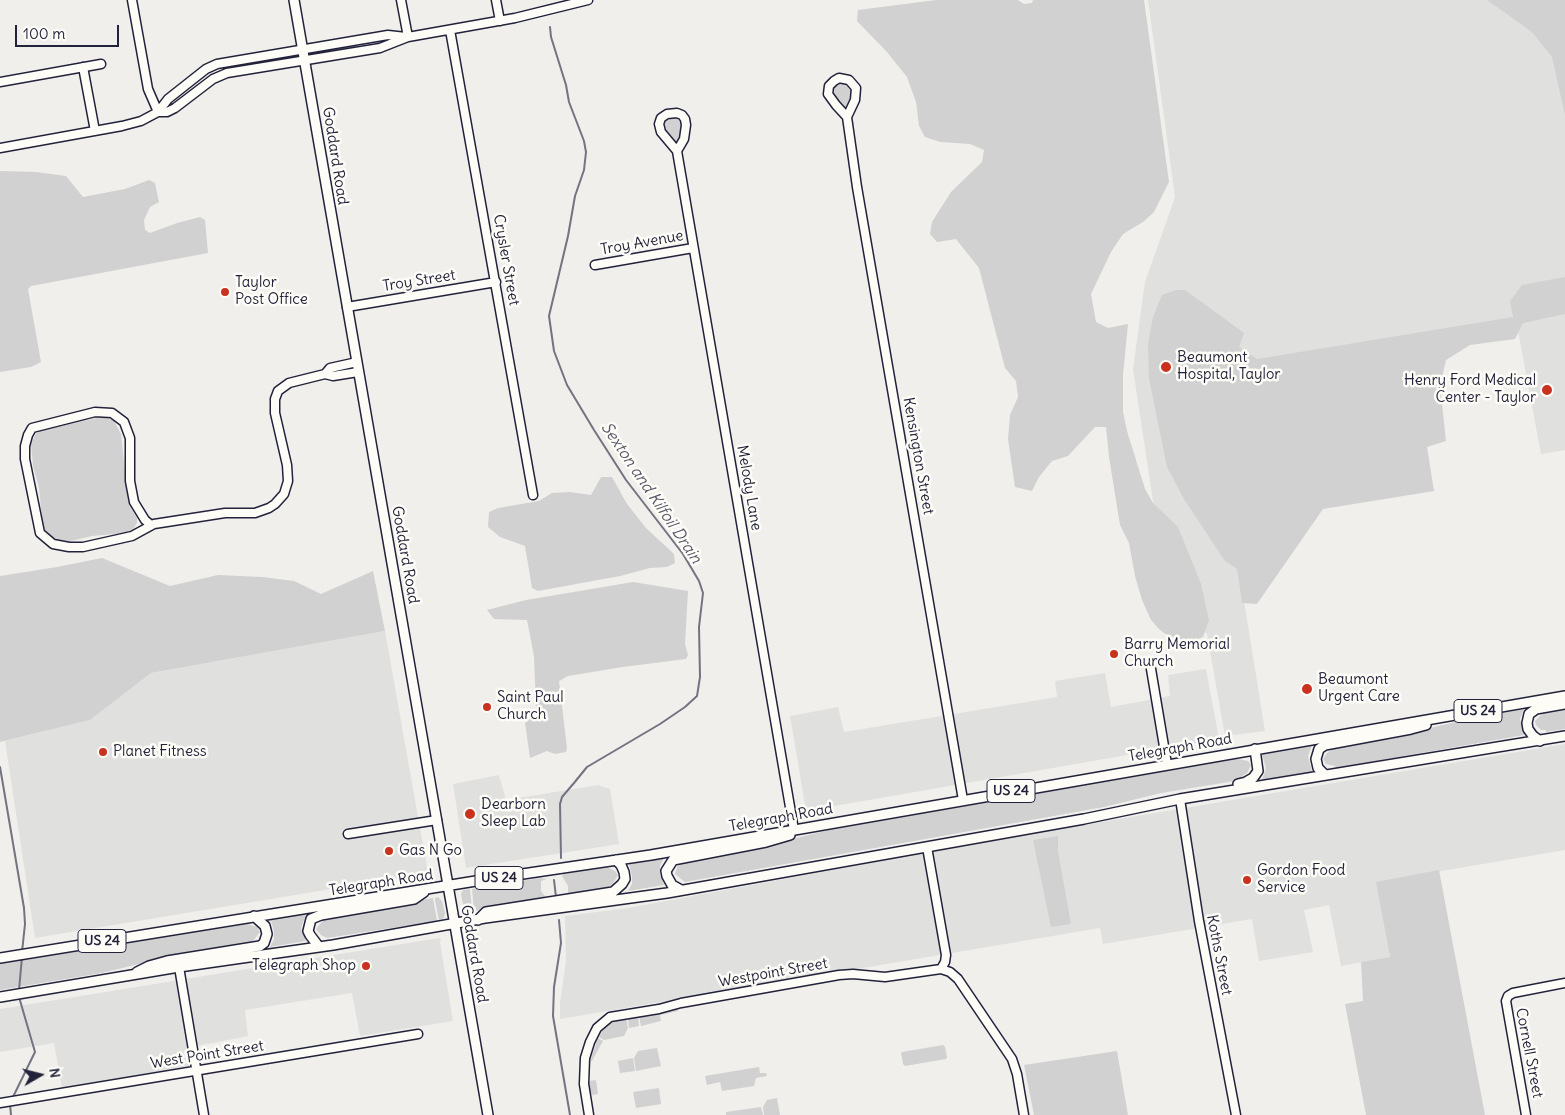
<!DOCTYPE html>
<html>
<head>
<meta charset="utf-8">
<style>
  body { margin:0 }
  #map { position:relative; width:1565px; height:1115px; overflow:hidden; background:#f0efec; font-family:Delius,sans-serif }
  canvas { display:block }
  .north { position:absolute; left:15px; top:1050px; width:50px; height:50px; -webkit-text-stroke:4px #fdfcf7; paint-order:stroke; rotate:82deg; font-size:14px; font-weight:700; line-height:20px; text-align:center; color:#22223b }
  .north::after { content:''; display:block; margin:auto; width:18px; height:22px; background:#22223b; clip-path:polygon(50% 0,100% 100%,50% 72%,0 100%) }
  .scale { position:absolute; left:15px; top:25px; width:104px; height:22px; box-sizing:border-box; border:2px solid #22223b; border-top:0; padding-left:6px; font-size:15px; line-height:18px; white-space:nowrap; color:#22223b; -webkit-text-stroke:4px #fdfcf7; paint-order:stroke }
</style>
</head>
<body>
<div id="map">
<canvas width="1565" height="1115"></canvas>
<div class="north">N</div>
<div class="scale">100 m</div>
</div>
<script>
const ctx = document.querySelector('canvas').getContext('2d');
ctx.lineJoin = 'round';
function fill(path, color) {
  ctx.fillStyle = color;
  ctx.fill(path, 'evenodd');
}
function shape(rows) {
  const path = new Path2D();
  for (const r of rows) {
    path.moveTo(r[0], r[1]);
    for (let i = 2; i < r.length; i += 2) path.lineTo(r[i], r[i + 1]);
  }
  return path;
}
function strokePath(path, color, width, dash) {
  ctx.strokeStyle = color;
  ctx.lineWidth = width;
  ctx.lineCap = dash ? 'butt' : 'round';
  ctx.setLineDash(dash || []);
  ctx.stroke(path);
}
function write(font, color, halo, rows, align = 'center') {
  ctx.font = font + ' Delius,sans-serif';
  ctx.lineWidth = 5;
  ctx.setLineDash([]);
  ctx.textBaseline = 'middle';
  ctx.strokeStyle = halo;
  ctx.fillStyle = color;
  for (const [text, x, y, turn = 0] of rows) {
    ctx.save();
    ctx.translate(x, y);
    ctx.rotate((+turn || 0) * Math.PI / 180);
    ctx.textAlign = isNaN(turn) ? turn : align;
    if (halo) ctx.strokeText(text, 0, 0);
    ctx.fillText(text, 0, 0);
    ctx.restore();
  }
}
const built = shape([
  [1148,0,1559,0,1565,33,1565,450,1541,454,1518,331,1277,365,1239,570,1265,731,1225,736,1207,634,1205,632,1173,633,1133,369,1145,282,1175,197],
  [385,631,428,873,35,938,5,741,90,720,151,673],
  [1206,669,1219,739,806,811,790,716,838,707,844,732,1057,697,1055,681,1105,673,1111,707,1170,696,1168,675],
  [1565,744,1565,850,1377,882,1390,957,1341,966,1329,905,1304,910,1313,952,1259,961,1252,919,1103,944,1100,928,560,1019,560,1003,566,961,565,916,628,908,994,840],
  [499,775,506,800,598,785,610,789,619,844,466,868,453,784],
  [439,938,441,940,440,942,453,1021,360,1036,352,993,245,1010,248,1036,187,1048,189,1066,62,1088,54,1043,0,1052,0,1009]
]);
const green = shape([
  [936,0,1018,0,1024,4,1032,3,1033,0,1144,0,1169,182,1154,212,1143,222,1123,234,1111,252,1091,294,1096,322,1108,328,1128,324,1123,375,1123,412,1127,431,1145,489,1153,503,1178,527,1201,584,1209,620,1203,637,1195,640,1177,639,1164,633,1158,628,1151,620,1142,600,1135,576,1129,543,1120,525,1109,457,1106,427,1095,427,1068,456,1052,461,1039,477,1032,491,1015,487,1008,439,1010,415,1018,397,1016,381,1005,368,979,268,956,239,937,242,930,234,932,222,951,192,982,162,984,150,970,144,940,142,925,137,919,126,916,102,907,77,887,52,857,21,858,10],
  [1487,0,1565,0,1565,115,1552,57,1532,32],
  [843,80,851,85,853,96,846,109,835,99,832,93,833,84],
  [674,116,682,122,683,131,677,146,664,131,664,127,665,120],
  [0,171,36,172,66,176,83,197,125,189,149,180,155,183,159,202,150,207,144,220,145,230,150,233,177,223,200,217,205,220,208,253,31,286,28,289,41,362,31,367,0,372],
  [1565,277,1565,314,1523,323,1515,339,1470,345,1446,360,1440,386,1446,441,1427,447,1434,491,1323,509,1257,604,1242,603,1237,569,1225,561,1184,499,1167,467,1149,378,1148,344,1153,317,1162,295,1176,290,1185,290,1244,333,1239,347,1257,359,1513,317,1510,301,1522,285],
  [97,418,108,418,114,421,121,434,127,491,130,507,137,518,137,523,133,529,125,533,92,536,67,542,55,542,45,534,43,529,39,488,33,466,31,444,35,435,40,430],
  [601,477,612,477,627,504,646,528,674,554,675,563,667,567,650,568,620,576,538,591,532,588,525,546,500,537,488,527,489,512,498,508,539,501,552,493,570,492,591,495],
  [102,558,170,586,218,575,262,577,294,581,321,594,373,571,385,631,151,673,90,720,0,742,0,576,57,567],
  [633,582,688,591,685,644,688,655,686,659,623,667,568,676,559,681,567,748,566,752,555,754,547,751,530,758,525,723,532,716,536,708,534,656,527,620,494,619,487,610,526,600],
  [1565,706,1565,729,1546,732,1546,730,1541,730,1536,725,1535,721,1542,714],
  [1524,709,1520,719,1524,735,1336,768,1335,766,1326,764,1323,759,1327,753,1334,748,1417,731,1469,719],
  [1312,745,1308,756,1312,772,1262,780,1266,768,1262,754],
  [1238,758,1238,759,1248,761,1251,765,1247,773,1235,781,1161,793,1104,807,685,882,675,874,677,867,686,860,767,845,825,831],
  [1058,836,1058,851,1071,924,1051,927,1033,840],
  [664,858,660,866,660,874,664,885,628,891,632,884,632,876,629,864],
  [607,867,615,871,618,875,613,883,608,888,603,889,603,890,565,897,565,895,568,893,568,886,562,876,564,874],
  [1439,870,1485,1115,1366,1115,1345,1004,1363,1001,1361,962,1390,957,1376,882],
  [540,878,547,879,541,881,541,891,547,899,474,911,472,889],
  [470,889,472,910,468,912,464,909,461,894,463,890],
  [438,897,442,901,445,913,444,918,439,920,435,900,435,898],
  [433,898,437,921,327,938,321,935,316,929,324,919,335,914],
  [306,914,301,928,306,941,270,947,274,939,274,932,271,920],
  [248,924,257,927,260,932,253,941,247,944,155,960,102,973,0,990,0,964],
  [676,1008,678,1011,660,1015,661,1021,641,1026,639,1016],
  [638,1016,639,1026,629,1028,628,1018],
  [626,1018,628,1028,624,1036,604,1040,599,1037,604,1028,611,1022],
  [598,1038,603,1041,592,1061,590,1061],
  [943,1045,945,1047,947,1057,946,1059,905,1066,903,1064,901,1053,902,1052],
  [657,1048,661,1066,636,1071,634,1058,638,1051],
  [1117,1051,1128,1115,1034,1115,1024,1065],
  [633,1058,635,1071,620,1073,618,1061],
  [759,1067,760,1073,766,1073,767,1076,756,1078,754,1086,722,1091,720,1082,707,1085,705,1076],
  [596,1080,598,1094,593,1095,590,1093,589,1081],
  [659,1088,661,1104,636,1108,633,1092],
  [777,1098,780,1115,764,1115,763,1107,767,1100],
  [761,1107,763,1115,726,1115,726,1112]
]);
const stream = shape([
  [550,27,551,37,566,85,569,102,584,141,586,152,584,170,575,196,568,236,549,316,554,351,567,385,594,430,626,480,683,554,699,581,703,593,699,627,700,677,697,696,685,707,660,724,587,767,574,783,562,797,560,804,561,858],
  [0,767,24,908,25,924,22,952],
  [554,880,556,897],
  [559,920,561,943,554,987,553,1016,570,1115],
  [19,990,22,957],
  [12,1099,35,1052,19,997],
  [10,1104,11,1115]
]);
const minor = shape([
  [132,0,148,89,158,112],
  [401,0,408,37],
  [496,0,500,21],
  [450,30,533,495],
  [83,67,95,131],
  [0,82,101,64],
  [158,112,167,112,175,108,213,79,227,73,380,48,408,37,515,18,588,0],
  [847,117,836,105,828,94,829,86,834,81,839,78,849,80,856,88,855,100,847,117,857,187,963,800],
  [0,148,122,126,141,121,158,112,168,99,206,69,217,64,388,35,406,37],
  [677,151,661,132,659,124,661,118,667,114,677,113,682,115,685,119,686,125,684,139,677,151,794,830],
  [595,265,693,248],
  [347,307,496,282],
  [325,374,330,368,357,362],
  [151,525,145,520,134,502,130,481,130,438,124,422,112,413,95,412,32,428,28,435,25,446,25,459,40,533,53,544,69,547,83,547,132,536,154,524,225,513,255,513,269,508,275,504,284,494,288,481,287,465,275,413,275,399,278,391,289,383,325,374,333,376,358,372],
  [1151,669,1167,764],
  [1180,799,1199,921,1236,1115],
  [348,834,437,820],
  [927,847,946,955,945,962,941,969],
  [179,967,204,1115],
  [0,1103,418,1034],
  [589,1115,584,1084,585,1058,590,1042,597,1028,610,1017,659,1009,681,1003,839,975,853,974,885,977,941,969,950,972,958,979,1012,1059,1017,1074,1024,1115],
  [1526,1115,1506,1001,1508,996,1513,993,1565,983]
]);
const major = shape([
  [294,0,488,1115],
  [1540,741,1533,736,1528,729,1527,723,1529,714,1536,709,1565,704],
  [1325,775,1318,768,1316,759,1319,749,1325,745,1411,729,1426,725],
  [1238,784,1246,782,1253,778,1258,771,1255,749],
  [681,890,672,885,667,876,666,871,673,860,766,842,790,835],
  [478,920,486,912,613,892,622,884,625,879,624,872,621,865,616,860],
  [319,947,310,935,308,931,311,919,321,915,414,899,424,892],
  [0,958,482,880,651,855,1565,696],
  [137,972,149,966,167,961,260,946,264,943,267,934,265,926,254,916],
  [0,997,179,967,333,945,485,918,667,893,1084,819,1180,799,1565,736]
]);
const markers = [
  [225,292,5,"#c8321e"],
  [1166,367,6,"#c8321e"],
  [1547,390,6,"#c8321e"],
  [1114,654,5,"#c8321e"],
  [1307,689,6,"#c8321e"],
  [487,707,5,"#c8321e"],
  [103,752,5,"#c8321e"],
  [470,814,6,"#c8321e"],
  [389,851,5,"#c8321e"],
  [1247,880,5,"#c8321e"],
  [366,966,5,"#c8321e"]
];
const shields = [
  [1478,711,48],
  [1011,791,48],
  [499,878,48],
  [102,941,48]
];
const shieldNames = [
  ["US 24",1478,711],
  ["US 24",1011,791],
  ["US 24",499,878],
  ["US 24",102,941]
];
const streetNames = [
  ["Goddard Road",335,156,81],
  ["Troy Avenue",642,243,-10],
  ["Crysler Street",506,260,80],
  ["Troy Street",419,281,-9],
  ["Kensington Street",918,456,80],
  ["Melody Lane",749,488,80],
  ["Goddard Road",405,555,80],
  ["Telegraph Road",1180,748,-10],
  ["Telegraph Road",781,818,-10],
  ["Telegraph Road",381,883,-9],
  ["Goddard Road",474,954,80],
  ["Koths Street",1219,955,79],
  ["Westpoint Street",773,973,-10],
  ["Cornell Street",1529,1053,79],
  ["West Point Street",207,1055,-9]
];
const poiNames = [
  ["Taylor",235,283],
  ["Post Office",235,300],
  ["Beaumont",1177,358],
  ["Hospital, Taylor",1177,375],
  ["Henry Ford Medical",1536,381,"right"],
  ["Center - Taylor",1536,398,"right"],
  ["Barry Memorial",1124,645],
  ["Church",1124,662],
  ["Beaumont",1318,680],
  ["Urgent Care",1318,697],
  ["Saint Paul",497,698],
  ["Church",497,715],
  ["Planet Fitness",113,752],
  ["Dearborn",481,805],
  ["Sleep Lab",481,822],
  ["Gas N Go",399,851],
  ["Gordon Food",1257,871],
  ["Service",1257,888],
  ["Telegraph Shop",356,966,"right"]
];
const waterNames = [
  ["Sexton and Kilfoil Drain",651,493,56]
];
fill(built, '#e0e0df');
fill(green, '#d2d1d1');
strokePath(stream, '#737381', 2);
strokePath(minor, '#22223b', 11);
strokePath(major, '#22223b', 12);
strokePath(minor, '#fdfcf7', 8);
strokePath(major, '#fdfcf7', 9);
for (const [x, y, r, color] of markers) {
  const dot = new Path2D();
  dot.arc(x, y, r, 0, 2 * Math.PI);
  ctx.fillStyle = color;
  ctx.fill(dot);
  strokePath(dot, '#fdfcf7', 2);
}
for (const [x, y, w] of shields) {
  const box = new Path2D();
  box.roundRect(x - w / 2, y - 11.5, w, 23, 4);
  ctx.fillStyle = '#fdfcf7';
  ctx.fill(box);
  strokePath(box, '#22223b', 1);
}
write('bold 14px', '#22223b', null, shieldNames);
write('15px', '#22223b', '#fdfcf7', streetNames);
write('15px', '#22223b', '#fdfcf7', poiNames, 'left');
write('italic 16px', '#58586a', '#fdfcf7', waterNames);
</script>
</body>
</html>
